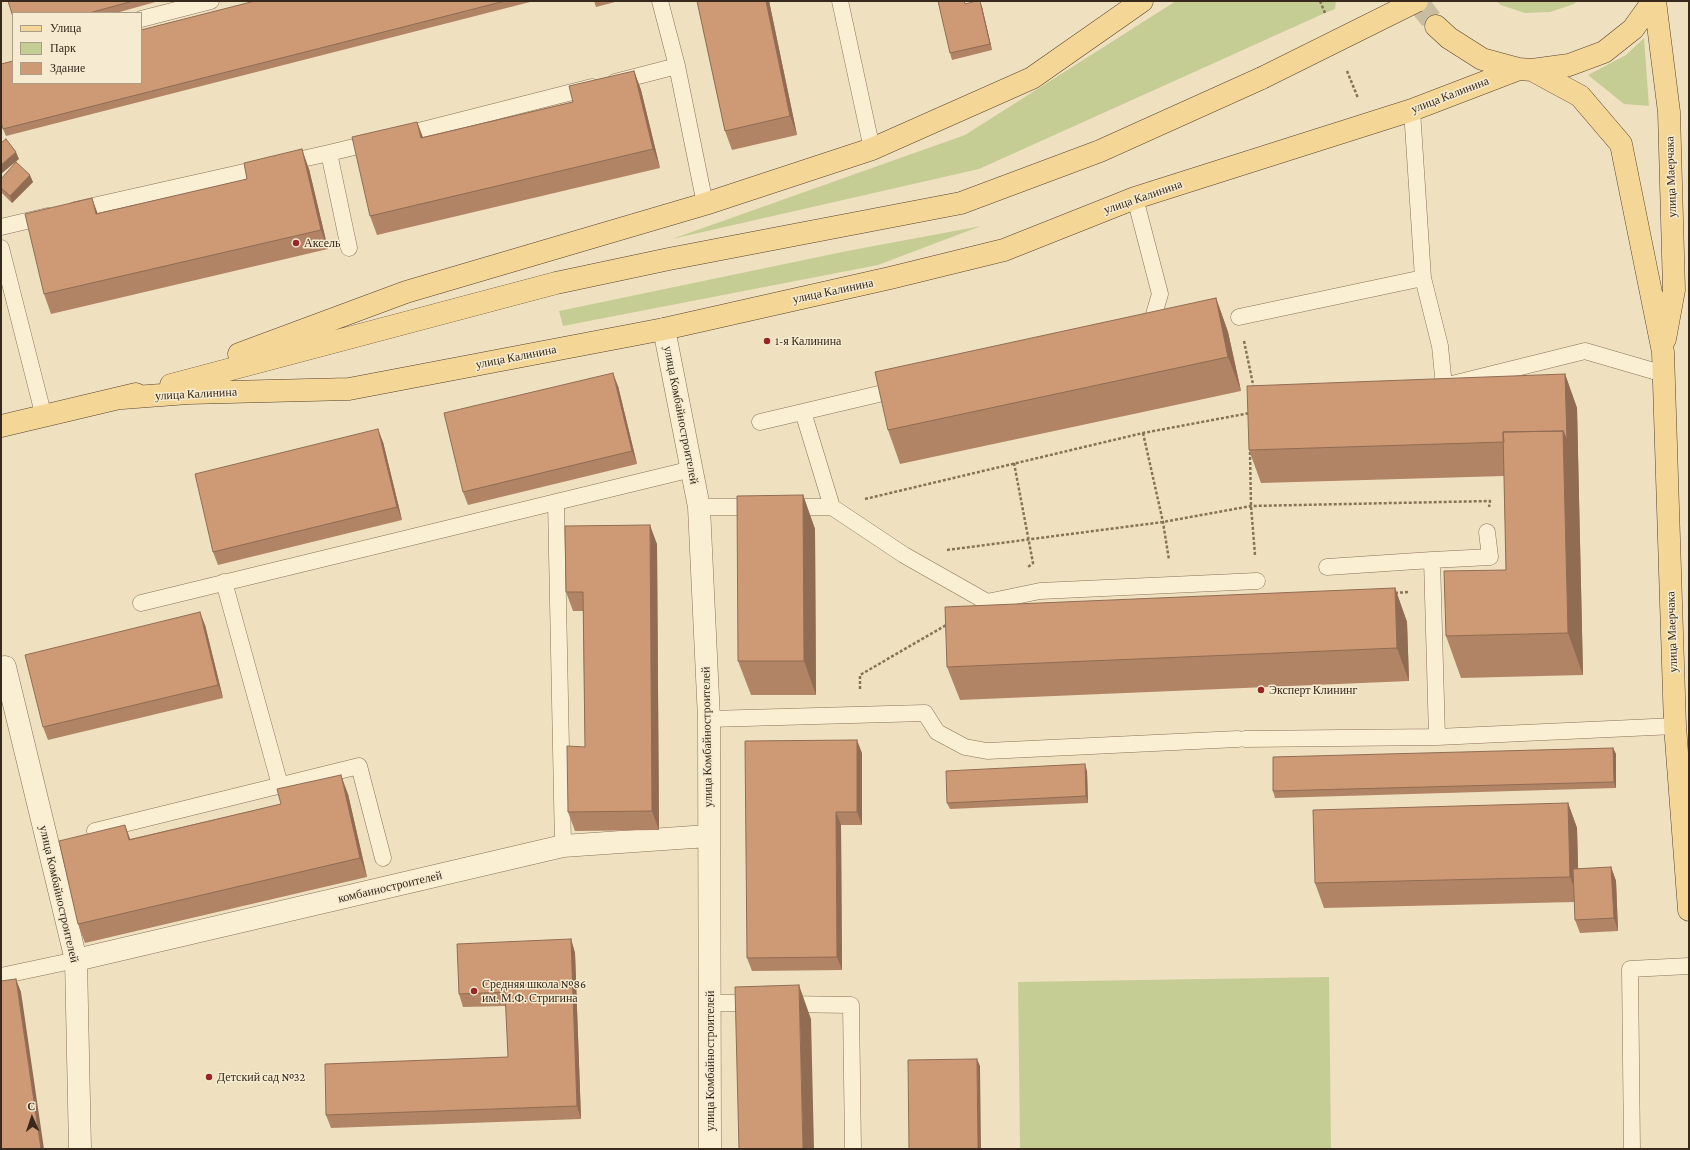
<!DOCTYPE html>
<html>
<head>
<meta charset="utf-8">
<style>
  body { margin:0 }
  #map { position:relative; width:1690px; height:1150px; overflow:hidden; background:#efe1c0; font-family:"Crimson Pro",serif }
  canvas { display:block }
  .frame { position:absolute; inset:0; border:2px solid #372a1c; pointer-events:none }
  .legend { position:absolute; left:12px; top:12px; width:130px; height:72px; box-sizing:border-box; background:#f6ebd0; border:1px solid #aa9e88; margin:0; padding:5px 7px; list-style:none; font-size:12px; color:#372a1c }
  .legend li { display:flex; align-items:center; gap:8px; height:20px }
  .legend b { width:20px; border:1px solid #aa9e88 }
  .north { position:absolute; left:12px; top:1098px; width:40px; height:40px; -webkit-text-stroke:3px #f6ebd0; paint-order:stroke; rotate:357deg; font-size:11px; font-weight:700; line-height:16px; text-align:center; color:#372a1c }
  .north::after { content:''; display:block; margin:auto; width:14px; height:18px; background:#372a1c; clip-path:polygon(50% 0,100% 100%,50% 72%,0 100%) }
</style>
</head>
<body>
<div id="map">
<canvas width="1690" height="1150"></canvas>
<div class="frame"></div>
<ul class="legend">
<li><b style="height:5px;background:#f4d796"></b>Улица</li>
<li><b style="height:11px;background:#c6cd94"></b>Парк</li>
<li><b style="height:11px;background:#ce9a75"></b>Здание</li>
</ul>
<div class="north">С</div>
</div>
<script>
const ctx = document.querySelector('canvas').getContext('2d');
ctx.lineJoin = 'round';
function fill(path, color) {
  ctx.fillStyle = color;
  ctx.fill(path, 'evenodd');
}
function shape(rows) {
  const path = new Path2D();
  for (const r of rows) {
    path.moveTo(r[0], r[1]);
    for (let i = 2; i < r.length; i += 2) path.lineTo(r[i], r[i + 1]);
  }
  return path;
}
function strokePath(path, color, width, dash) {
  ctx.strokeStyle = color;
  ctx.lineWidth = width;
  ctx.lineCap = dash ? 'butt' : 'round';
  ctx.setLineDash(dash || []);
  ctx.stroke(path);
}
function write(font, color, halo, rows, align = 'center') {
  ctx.font = font + ' "Crimson Pro",serif';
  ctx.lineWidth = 3;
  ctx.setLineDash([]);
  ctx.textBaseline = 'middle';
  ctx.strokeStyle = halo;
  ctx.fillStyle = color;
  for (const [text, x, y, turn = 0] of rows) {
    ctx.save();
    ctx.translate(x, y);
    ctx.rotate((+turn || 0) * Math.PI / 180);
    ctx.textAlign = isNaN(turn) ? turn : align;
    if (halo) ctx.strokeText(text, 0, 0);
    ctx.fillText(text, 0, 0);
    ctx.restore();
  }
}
const green = shape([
  [1176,1,1336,1,1335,9,1325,13,979,169,672,239,965,135],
  [1496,1,1577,1,1574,4,1550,12,1525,13,1501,5],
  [1644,38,1649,106,1624,104,1588,75,1626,55],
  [981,226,878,265,563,326,559,311,847,251],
  [1329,977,1331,1149,1020,1149,1018,982]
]);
const primaryTunnel = shape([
  [1420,1,1423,9,1436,26]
]);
const path = shape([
  [1320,1,1325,13],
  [1347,71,1358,98],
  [1244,341,1254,389],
  [1143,433,1163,522,1169,560],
  [1250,452,1251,506,1255,555],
  [1014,463,1033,563,1028,567],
  [865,499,1143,433,1250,413],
  [947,550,1163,522,1251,506,1490,501,1489,507],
  [1395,593,1408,592],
  [860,689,860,675,948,624]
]);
const service = shape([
  [660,1,677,66,705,204],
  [840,1,872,149],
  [141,19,211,1],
  [615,82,677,66],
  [1412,110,1423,278,1440,346,1444,386,1585,351,1664,374],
  [399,136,592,87],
  [1135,198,1160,294,1149,331],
  [75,210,329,153],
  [1,227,48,216],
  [1,248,44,417],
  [349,248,329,153,375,142],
  [1239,317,1423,278],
  [803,412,832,507],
  [760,422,900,389],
  [556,503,563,846],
  [699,507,759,507],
  [785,507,832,507,904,555,987,602,1040,591,1257,581],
  [1487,532,1490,557,1432,560,1437,737,1675,726],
  [1327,567,1432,560],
  [224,582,280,785],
  [141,603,692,469],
  [709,719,925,713,937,732,965,747,987,751,1238,739],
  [1245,739,1437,737],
  [95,831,359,766,383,858],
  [1,976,76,960],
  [711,1003,757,1003],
  [784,1004,851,1005,853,1149],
  [1632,1149,1630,969,1689,966]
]);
const minor = shape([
  [664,329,699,507,709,719,710,1149],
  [5,667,76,960,80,1149],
  [76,960,563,846,708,836]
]);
const primary = shape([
  [1655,1,1669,112,1674,290,1665,339],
  [1436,26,1449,38,1482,59,1519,69,1532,70,1569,65,1604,52,1633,29,1653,1],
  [1532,70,1580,96,1621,144,1663,352,1675,726,1689,910],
  [239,354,406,292,705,204,872,149,1032,78,1142,1],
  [171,385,556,283,669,259,961,203,1100,151,1262,78],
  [122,398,188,393,349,389,664,329,890,278,1004,250,1135,198,1412,110,1519,69],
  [1,426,136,394]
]);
const primaryBridge = shape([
  [1262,78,1417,1]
]);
const wall = shape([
  [8,1,159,1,116,13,13,13],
  [255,1,534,1,6,136,3,129],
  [594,1,619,1,596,7],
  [697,1,769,1,797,135,732,150,725,131],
  [966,4,982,7,992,50,952,60,950,53],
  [634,71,641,90,660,168,377,235,370,216,417,122,423,137,573,102],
  [309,169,328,249,51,314,44,294,98,214],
  [1,179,33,182,12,203,1,192],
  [1216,298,1228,332,1241,391,900,464,888,430],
  [1565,374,1577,408,1583,675,1461,678,1446,636,1506,570,1504,476,1261,483,1249,450],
  [618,386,637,464,468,505,463,492],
  [383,442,402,520,218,565,213,552],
  [803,495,815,529,816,695,751,695,738,661],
  [657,544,659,830,575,831,568,812,585,747,583,611,573,611,566,592],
  [1395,588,1407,622,1409,681,960,700,947,667],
  [205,625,223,698,48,740,43,727],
  [1613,748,1616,754,1616,788,1275,798,1273,791],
  [862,753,862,825,841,825,842,970,752,971,747,958],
  [1087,771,1088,803,950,809,947,803],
  [348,794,367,877,85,943,78,924,130,839,281,804],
  [1568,803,1577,828,1578,869,1611,867,1616,881,1618,931,1580,933,1575,920,1575,902,1324,908,1315,883],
  [571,939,575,953,581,1119,331,1128,326,1115,508,1057,506,1006,463,1007,459,994]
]);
const shadedWall = shape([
  [766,1,769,1,797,135,790,116],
  [980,1,982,7,992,50,990,44],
  [634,71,641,90,660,168,653,149],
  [417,122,424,141,421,138],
  [302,149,309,169,328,249,321,230],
  [16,152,19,159,1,174,1,165],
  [30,175,33,182,12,203,10,196],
  [92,198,99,217,96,214],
  [1216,298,1228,332,1241,391,1228,357],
  [613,373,618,386,637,464,632,451],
  [1565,374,1577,408,1583,675,1568,633,1563,431],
  [378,429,383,442,402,520,397,507],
  [803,495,815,529,816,695,804,661],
  [650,525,657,544,659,830,652,811],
  [1395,588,1407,622,1409,681,1397,648],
  [200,612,205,625,223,698,218,685],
  [857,740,862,753,862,825,857,812],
  [1613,748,1616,754,1616,788,1614,782],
  [1085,764,1087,771,1088,803,1086,796],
  [341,775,348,794,367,877,360,858],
  [1568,803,1577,828,1579,902,1570,877],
  [836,812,841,825,842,970,837,957],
  [125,825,132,844,129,840],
  [1611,867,1616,881,1618,931,1614,918],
  [571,939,575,953,581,1119,577,1106],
  [16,979,21,992,44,1149,41,1149],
  [799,985,811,1019,814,1149,803,1149],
  [977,1059,980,1066,981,1149,978,1149]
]);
const building = shape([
  [8,1,133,1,89,13,13,13,13,17,8,1],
  [255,1,505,1,3,129,1,121,1,64,13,61,13,83,141,83,141,30,255,1],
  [697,1,766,1,790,116,725,131,697,1],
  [938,1,964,1,965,4,976,1,980,1,990,44,950,53,938,1],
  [634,71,653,149,370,216,352,137,417,122,421,138,573,102,569,86,634,71],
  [6,139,16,152,1,165,1,143,6,139],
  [302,149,321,230,44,294,25,214,92,198,96,214,247,179,244,163,302,149],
  [16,162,30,175,10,196,1,188,1,179,16,162],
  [1216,298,1228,357,888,430,875,372,1216,298],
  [613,373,632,451,463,492,444,413,613,373],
  [1565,374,1567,440,1563,431,1503,432,1504,442,1249,450,1247,386,1565,374],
  [378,429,397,507,213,552,195,474,378,429],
  [1563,431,1568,633,1446,636,1444,571,1506,570,1503,432,1563,431],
  [803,495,804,661,738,661,737,496,803,495],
  [650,525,652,811,568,812,567,746,585,747,583,592,566,592,565,526,650,525],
  [1395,588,1397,648,947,667,945,607,1395,588],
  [200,612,218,685,43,727,25,655,200,612],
  [857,740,857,812,836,812,837,957,747,958,745,741,857,740],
  [1613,748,1614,782,1273,791,1273,757,1613,748],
  [1085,764,1086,796,947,803,946,771,1085,764],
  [341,775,360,858,78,924,59,841,125,825,129,840,281,804,277,789,341,775],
  [1568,803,1570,877,1315,883,1313,810,1568,803],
  [1611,867,1614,918,1575,920,1573,869,1611,867],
  [571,939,577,1106,326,1115,325,1064,508,1057,505,992,459,994,457,944,571,939],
  [16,979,41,1149,1,1149,1,981,16,979],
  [799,985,803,1149,739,1149,735,987,799,985],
  [977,1059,978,1149,909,1149,908,1060,977,1059]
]);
const markers = [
  [296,243,4,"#992626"],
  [767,341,4,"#992626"],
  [1261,690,4,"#992626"],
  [474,991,4,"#992626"],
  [209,1077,4,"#992626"]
];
const streetNames = [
  ["улица Калинина",1450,95,-21],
  ["улица Маерчака",1671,177,-92],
  ["улица Калинина",1143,197,-19],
  ["улица Калинина",833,291,-12],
  ["улица Калинина",516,357,-11],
  ["улица Калинина",196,394,-3],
  ["улица Комбайностроителей",681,415,79],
  ["улица Маерчака",1672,632,-92],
  ["улица Комбайностроителей",707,737,-91],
  ["комбаиностроителей",390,887,-13],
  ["улица Комбайностроителей",59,894,77],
  ["улица Комбайностроителей",710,1061,-90]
];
const poiNames = [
  ["Аксель",304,243],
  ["1-я Калинина",775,341],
  ["Эксперт Клининг",1269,690],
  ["Средняя школа №86",482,984],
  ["им. М.Ф. Стригина",482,998],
  ["Детский сад №32",217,1077]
];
fill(green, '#c6cd94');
strokePath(primaryTunnel, '#cabc9f', 22, [22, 11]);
strokePath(service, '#887257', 17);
strokePath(minor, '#887257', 23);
strokePath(primary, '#56402c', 23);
strokePath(path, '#887257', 2.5, [3, 2]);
strokePath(service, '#faeed3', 16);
strokePath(minor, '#faeed3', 22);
strokePath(primary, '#f4d796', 22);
strokePath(primaryBridge, '#56402c', 23, []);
strokePath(primaryBridge, '#f4d796', 22);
fill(wall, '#b18465');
fill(shadedWall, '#906c52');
fill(building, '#ce9a75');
strokePath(building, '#906c52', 1);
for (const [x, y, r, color] of markers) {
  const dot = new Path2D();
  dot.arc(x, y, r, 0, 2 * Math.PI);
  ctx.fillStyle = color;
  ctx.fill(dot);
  strokePath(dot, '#f6ebd0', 1.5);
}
write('12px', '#372a1c', '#f6ebd0', streetNames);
write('12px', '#372a1c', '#f6ebd0', poiNames, 'left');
</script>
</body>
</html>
